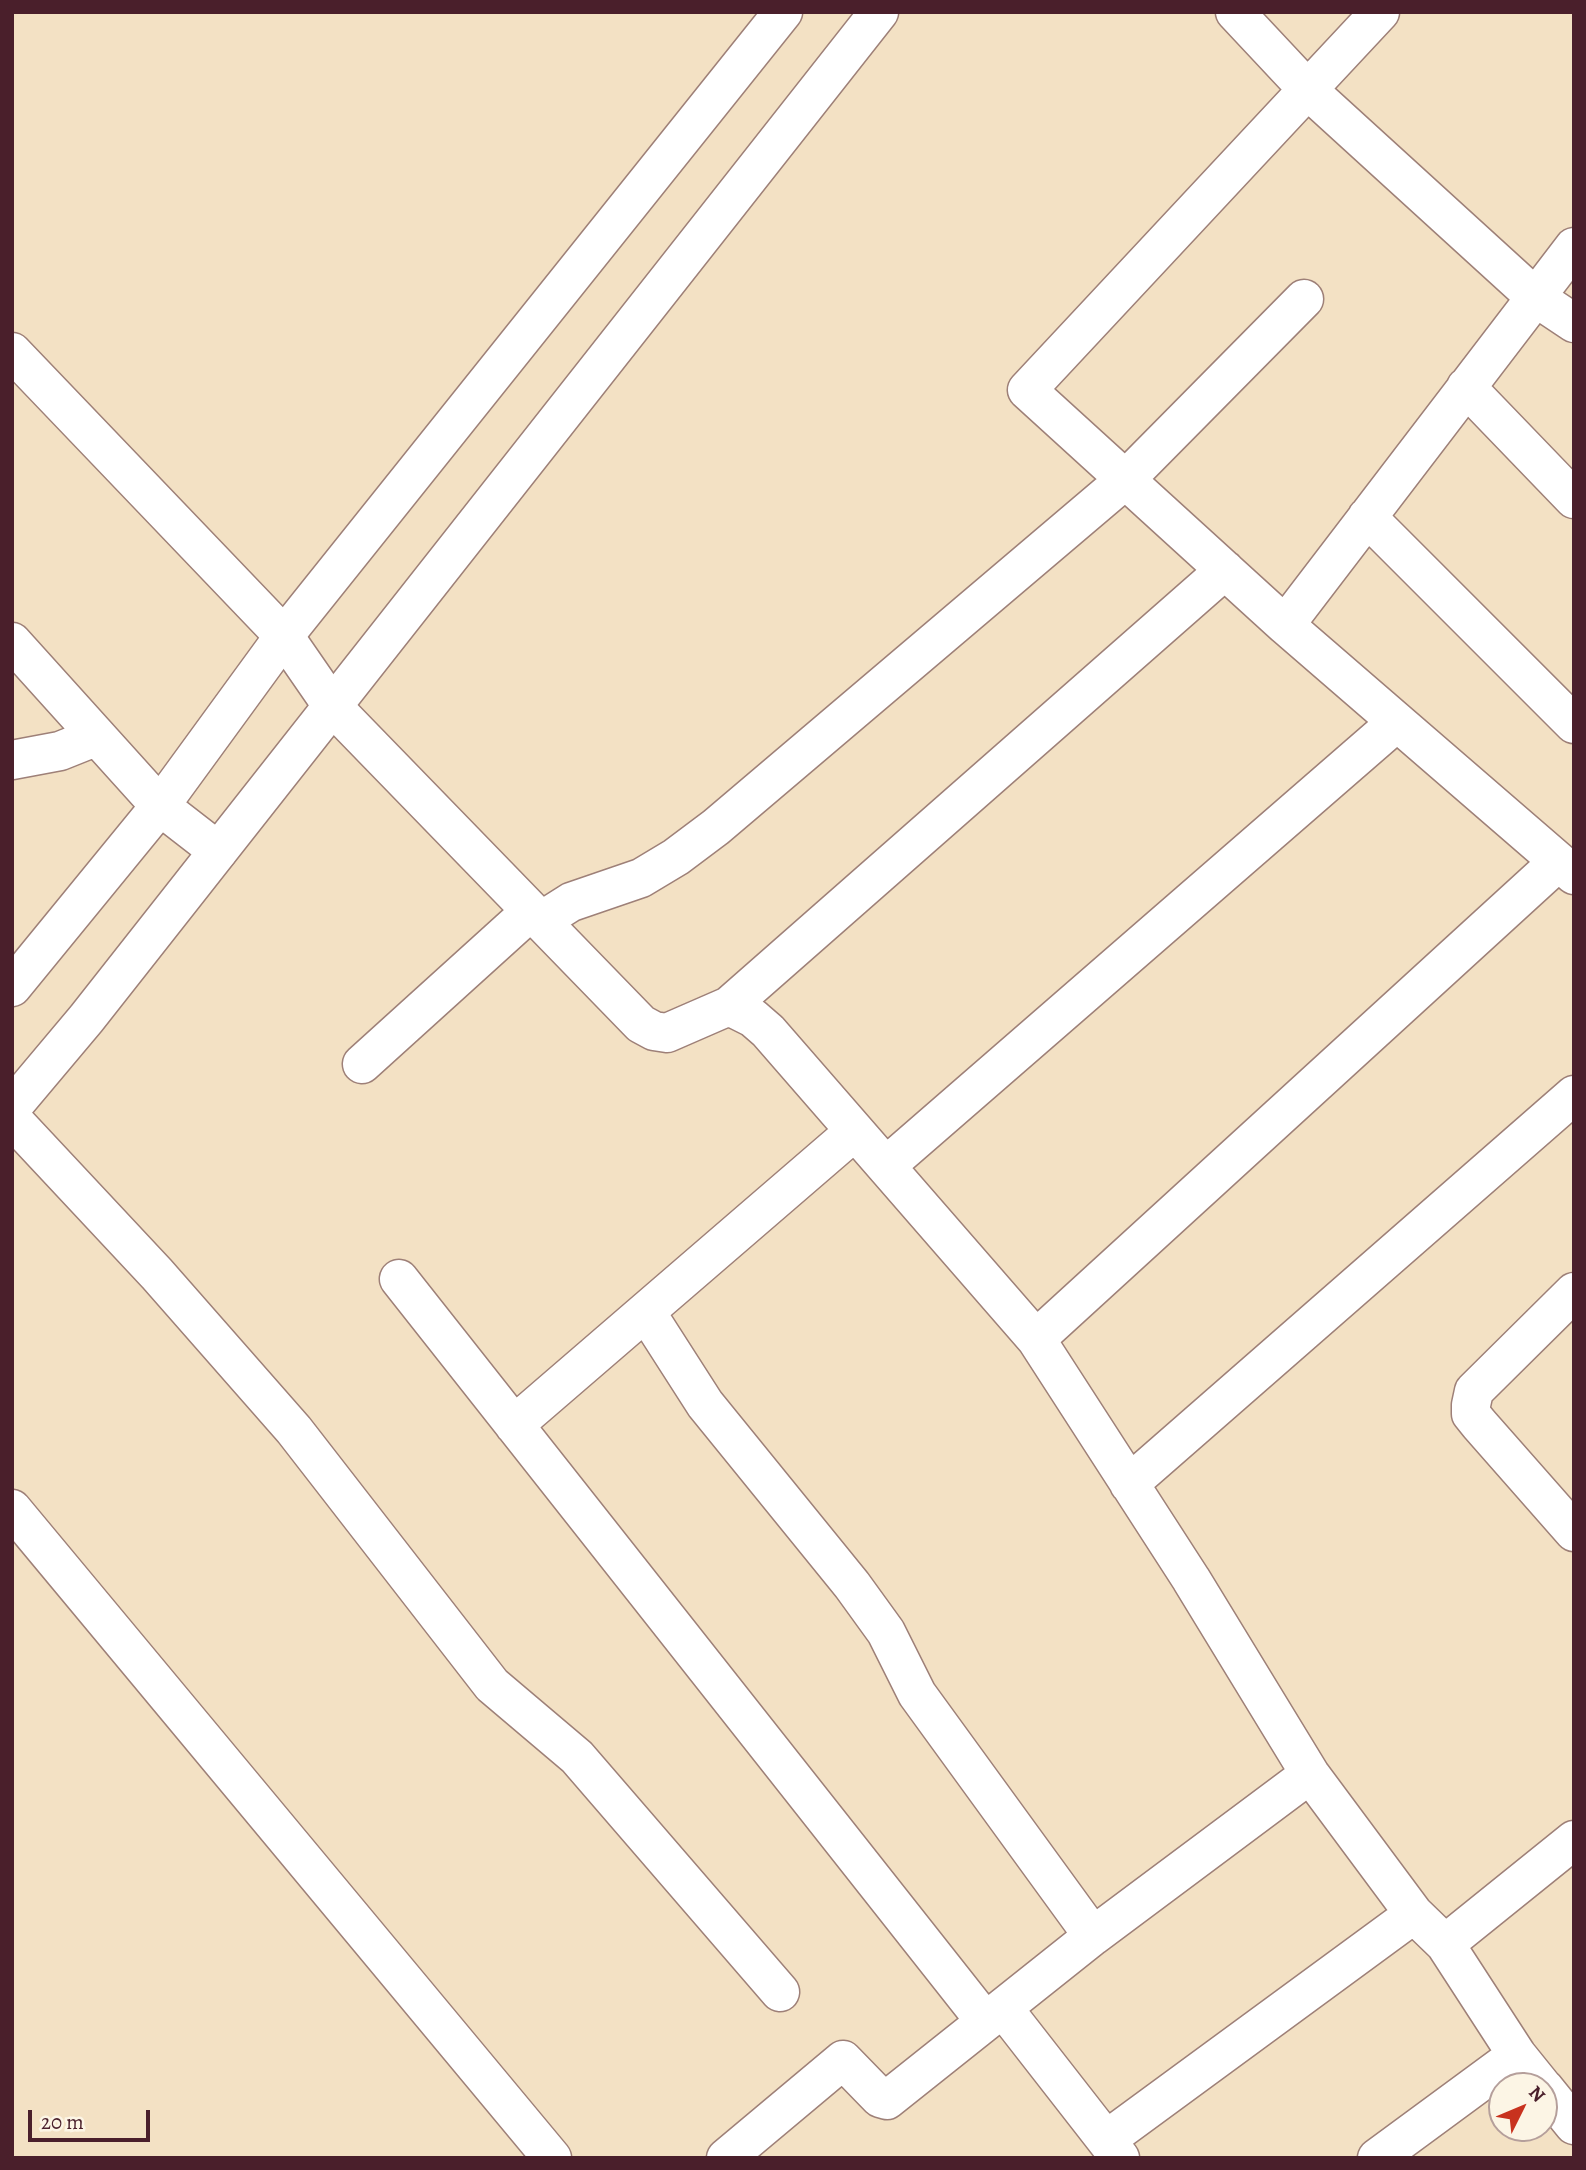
<!DOCTYPE html>
<html>
<head>
<meta charset="utf-8">
<style>
  body { margin:0 }
  #map { position:relative; width:1586px; height:2170px; overflow:hidden; background:#f3e1c4; font-family:Alegreya,serif }
  canvas { display:block }
  .frame { position:absolute; inset:0; border:14px solid #4a1f2b; pointer-events:none }
  .north { position:absolute; left:1488px; top:2072px; width:70px; height:70px; box-sizing:border-box; background:#fcf5e5; border:2px solid #b59f9b; border-radius:50%; rotate:47deg; font-size:19px; font-weight:700; line-height:28px; text-align:center; color:#4a1f2b }
  .north::after { content:''; display:block; margin:auto; width:24px; height:32px; background:#c8321e; clip-path:polygon(50% 0,100% 100%,50% 72%,0 100%) }
  .scale { position:absolute; left:28px; top:2110px; width:122px; height:32px; box-sizing:border-box; border:4px solid #4a1f2b; border-top:0; padding-left:9px; font-size:21px; line-height:24px; white-space:nowrap; color:#4a1f2b; -webkit-text-stroke:5px #fcf5e5; paint-order:stroke }
</style>
</head>
<body>
<div id="map">
<canvas width="1586" height="2170"></canvas>
<div class="frame"></div>
<div class="north">N</div>
<div class="scale">20 m</div>
</div>
<script>
const ctx = document.querySelector('canvas').getContext('2d');
ctx.lineJoin = 'round';
function shape(rows) {
  const path = new Path2D();
  for (const r of rows) {
    path.moveTo(r[0], r[1]);
    for (let i = 2; i < r.length; i += 2) path.lineTo(r[i], r[i + 1]);
  }
  return path;
}
function strokePath(path, color, width, dash) {
  ctx.strokeStyle = color;
  ctx.lineWidth = width;
  ctx.lineCap = dash ? 'butt' : 'round';
  ctx.setLineDash(dash || []);
  ctx.stroke(path);
}
const minor = shape([
  [1235,12,1309,91,1535,297,1574,323],
  [1380,12,1027,390,1285,625,1574,875],
  [12,352,284,636,333,707,641,1024,654,1031,667,1033,729,1006,753,1018,768,1031,1036,1339,1191,1579,1310,1774,1414,1914,1445,1944,1517,2055,1542,2086],
  [1466,387,1574,499],
  [1367,517,1574,724],
  [1285,625,1574,247],
  [12,642,160,806,218,851],
  [12,760,60,751,95,737],
  [541,921,571,902,641,878,676,857,716,827,1126,479,1304,299],
  [729,1006,1225,570],
  [362,1064,531,911],
  [12,1119,157,1274,294,1430,492,1685,577,1757,780,1992],
  [886,1166,1397,722],
  [399,1279,985,2021],
  [1574,1292,1474,1391,1471,1405,1471,1414,1479,1424,1574,1532],
  [646,1312,705,1404,852,1585,886,1632,917,1694,1093,1936,887,2100,880,2098,843,2060,726,2158],
  [1036,1339,1558,862],
  [514,1425,855,1131],
  [1129,1484,1574,1095],
  [12,1509,552,2158],
  [1093,1936,1310,1774],
  [1445,1944,1574,1840],
  [1003,2008,1120,2158],
  [1544,2088,1574,2125],
  [1106,2140,1414,1914],
  [1377,2158,1517,2055]
]);
const major = shape([
  [12,987,160,806,284,636,783,12],
  [12,1107,86,1019,879,12]
]);
strokePath(minor, '#9e8078', 41);
strokePath(major, '#9e8078', 41);
strokePath(minor, '#fff', 38);
strokePath(major, '#fff', 38);
</script>
</body>
</html>
